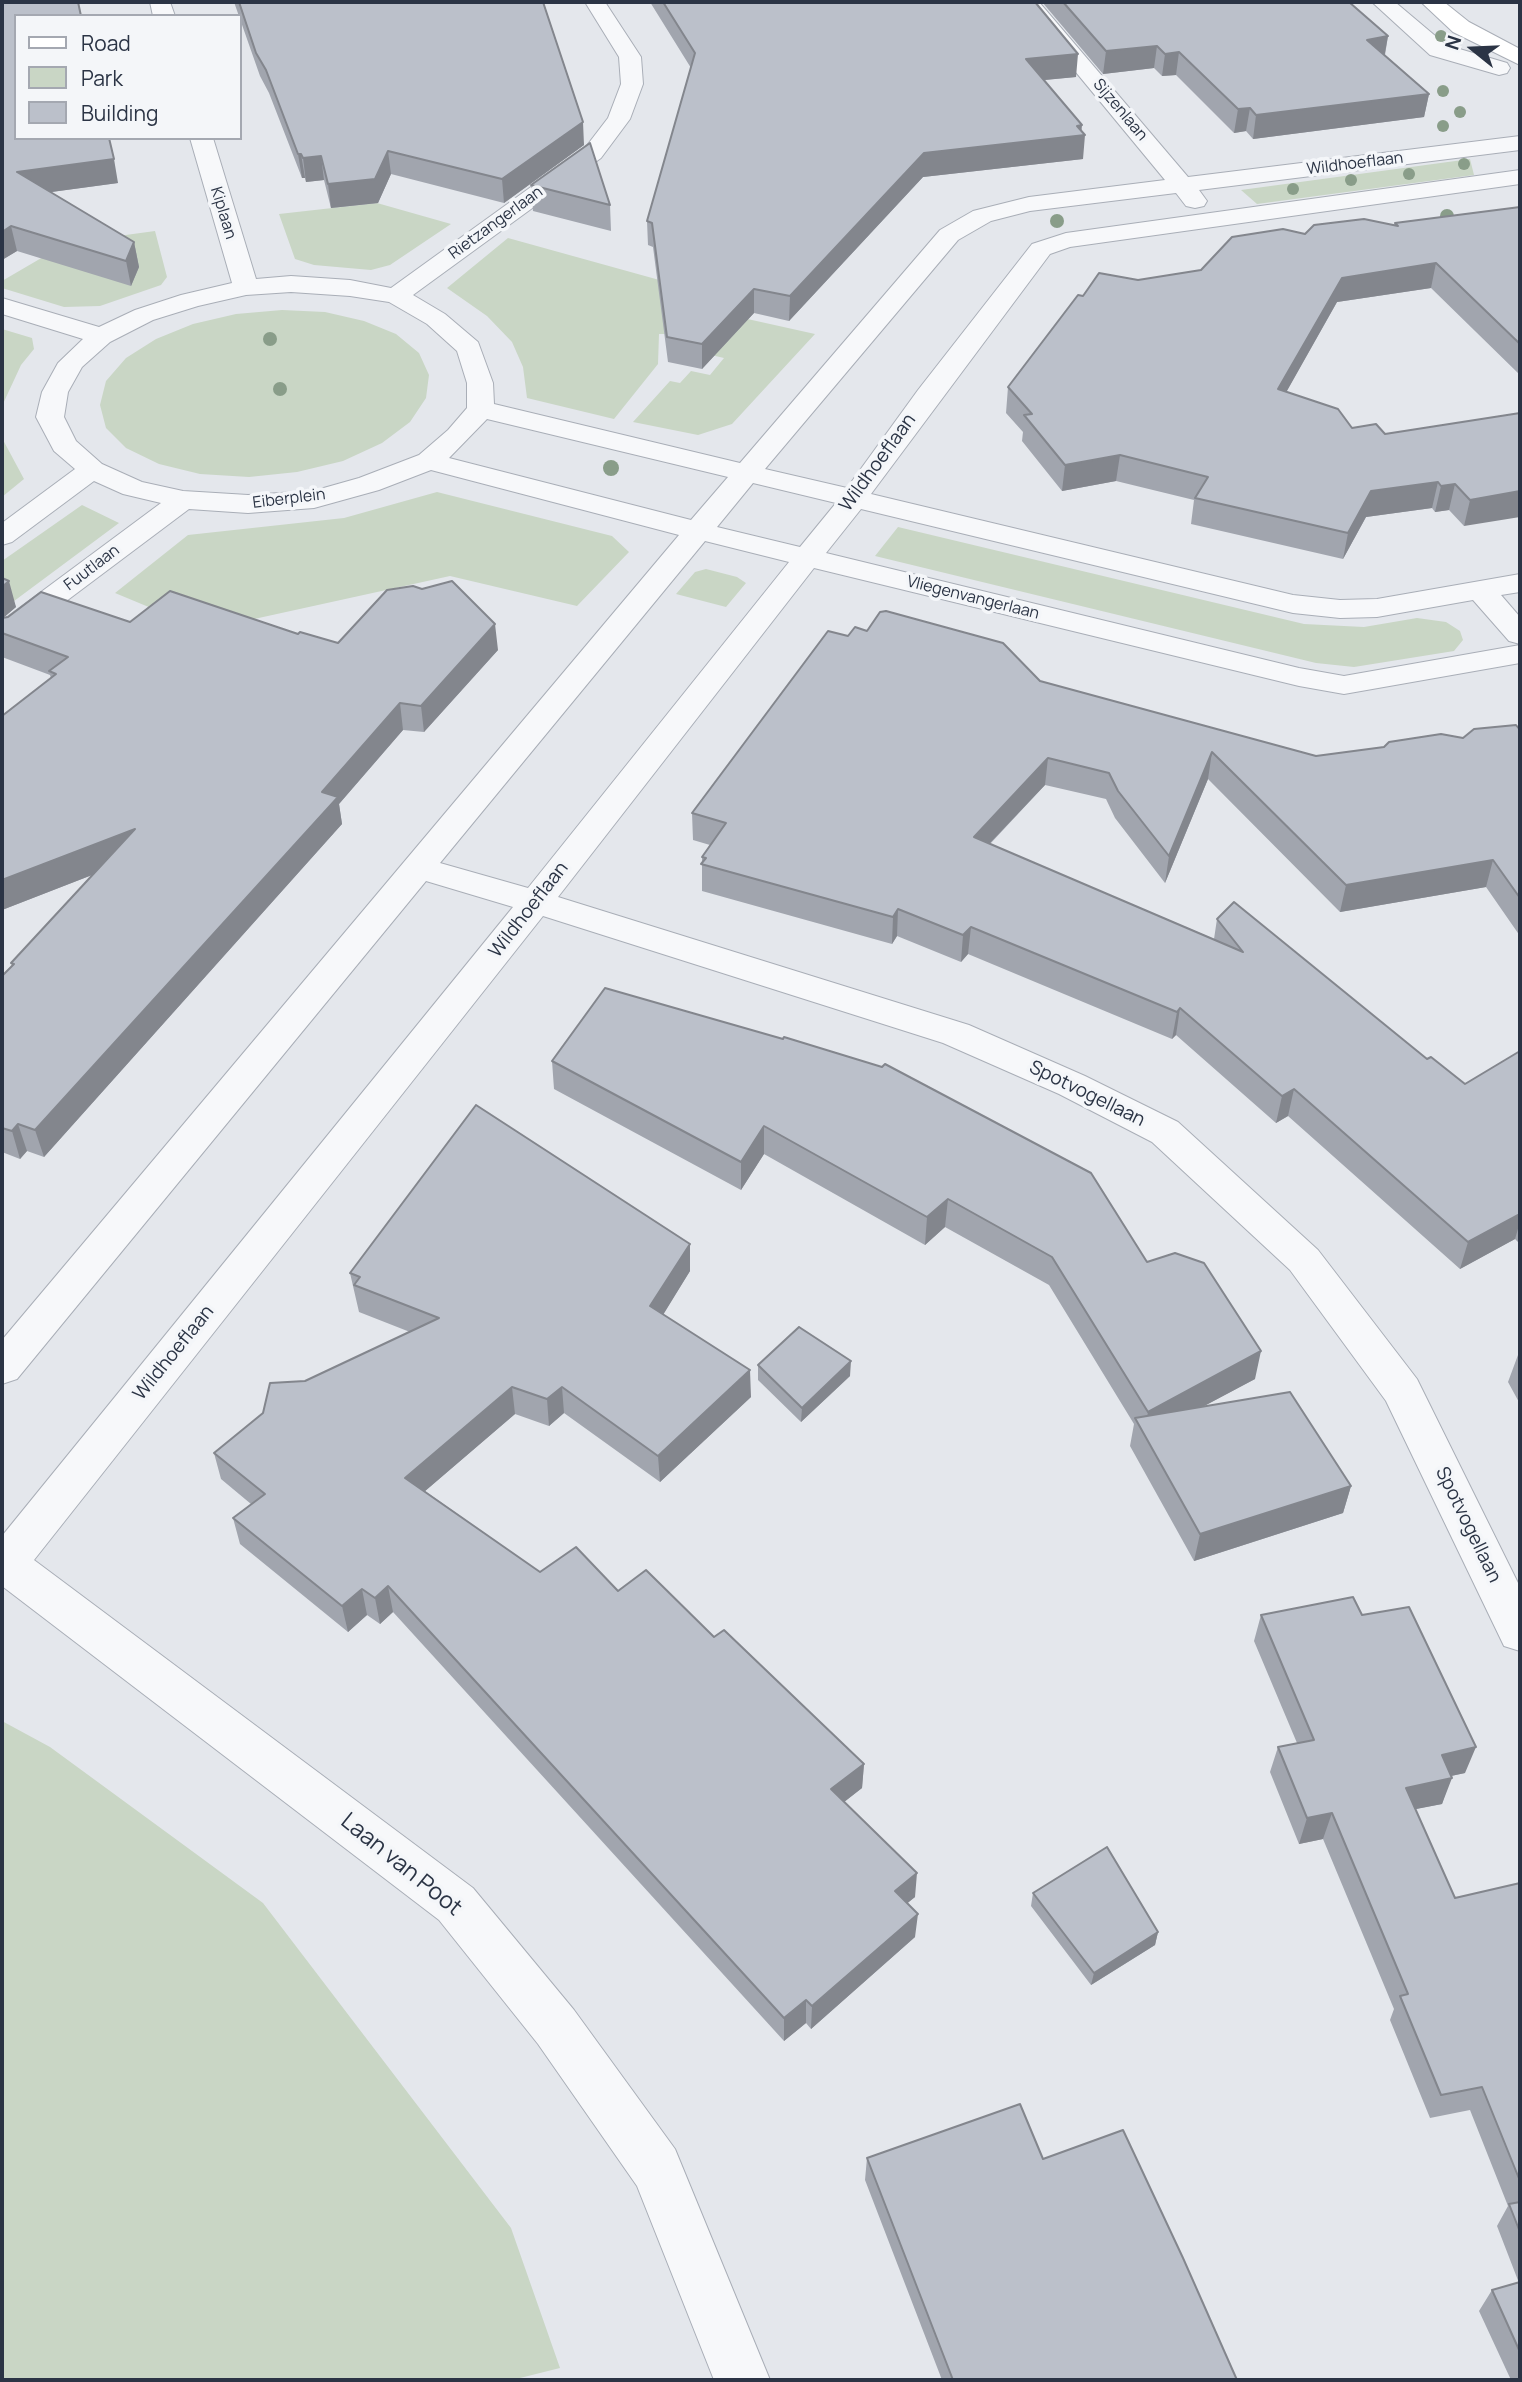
<!DOCTYPE html>
<html>
<head>
<meta charset="utf-8">
<style>
  body { margin:0 }
  #map { position:relative; width:1522px; height:2382px; overflow:hidden; background:#e4e7ec; font-family:Manrope,sans-serif }
  canvas { display:block }
  .frame { position:absolute; inset:0; border:4px solid #2b3445; pointer-events:none }
  .legend { position:absolute; left:14px; top:14px; width:228px; height:126px; box-sizing:border-box; background:#f4f6f9; border:2px solid #a4a8b1; margin:0; padding:9px 12px; list-style:none; font-size:21px; color:#2b3445 }
  .legend li { display:flex; align-items:center; gap:14px; height:35px }
  .legend b { width:35px; border:2px solid #a4a8b1 }
  .north { position:absolute; left:1438px; top:14px; width:70px; height:70px; -webkit-text-stroke:5px #f4f6f9; paint-order:stroke; rotate:288deg; font-size:19px; font-weight:700; line-height:28px; text-align:center; color:#2b3445 }
  .north::after { content:''; display:block; margin:auto; width:24px; height:32px; background:#2b3445; clip-path:polygon(50% 0,100% 100%,50% 72%,0 100%) }
</style>
</head>
<body>
<div id="map">
<canvas width="1522" height="2382"></canvas>
<div class="frame"></div>
<ul class="legend">
<li><b style="height:9px;background:#fff"></b>Road</li>
<li><b style="height:19px;background:#c9d6c5"></b>Park</li>
<li><b style="height:19px;background:#bbc0ca"></b>Building</li>
</ul>
<div class="north">N</div>
</div>
<script>
const ctx = document.querySelector('canvas').getContext('2d');
ctx.lineJoin = 'round';
function fill(path, color) {
  ctx.fillStyle = color;
  ctx.fill(path, 'evenodd');
}
function shape(rows) {
  const path = new Path2D();
  for (const r of rows) {
    path.moveTo(r[0], r[1]);
    for (let i = 2; i < r.length; i += 2) path.lineTo(r[i], r[i + 1]);
  }
  return path;
}
function strokePath(path, color, width, dash) {
  ctx.strokeStyle = color;
  ctx.lineWidth = width;
  ctx.lineCap = dash ? 'butt' : 'round';
  ctx.setLineDash(dash || []);
  ctx.stroke(path);
}
function write(font, color, halo, rows, align = 'center') {
  ctx.font = font + ' Manrope,sans-serif';
  ctx.lineWidth = 7;
  ctx.setLineDash([]);
  ctx.textBaseline = 'middle';
  ctx.strokeStyle = halo;
  ctx.fillStyle = color;
  for (const [text, x, y, turn = 0] of rows) {
    ctx.save();
    ctx.translate(x, y);
    ctx.rotate((+turn || 0) * Math.PI / 180);
    ctx.textAlign = isNaN(turn) ? turn : align;
    if (halo) ctx.strokeText(text, 0, 0);
    ctx.fillText(text, 0, 0);
    ctx.restore();
  }
}
const green = shape([
  [1470,159,1474,175,1257,204,1241,190],
  [377,203,451,224,390,265,371,270,314,265,295,259,279,214],
  [155,231,167,277,161,285,100,306,64,307,2,288,2,281,67,243],
  [508,238,717,296,707,310,815,334,732,424,698,435,633,422,670,381,680,383,691,371,710,375,724,358,690,350,690,334,659,334,658,364,614,419,527,398,523,367,512,342,487,316,447,288],
  [282,310,325,312,364,321,396,334,419,353,429,375,426,398,410,422,382,443,343,461,297,472,249,477,200,474,159,464,126,448,106,428,100,405,106,381,126,358,156,339,193,324,236,314],
  [2,329,32,338,34,349,21,365,2,406],
  [2,438,24,479,2,497],
  [437,492,612,536,629,552,577,606,450,576,204,630,115,593,188,535,344,518],
  [82,505,119,523,2,610,2,561],
  [898,527,1304,624,1364,627,1417,618,1446,622,1460,631,1463,640,1454,651,1354,667,1316,663,875,556],
  [706,569,737,577,746,583,726,607,676,594,695,572],
  [2,1721,50,1747,263,1903,511,2228,560,2368,512,2380,2,2380]
]);
const minor = shape([
  [150,2,170,2,175,16,153,16,150,2],
  [585,2,605,2,641,57,643,84,630,119,601,158,413,295,445,314,478,342,493,383,494,404,740,463,940,230,973,211,1029,197,1165,180,1018,2,1039,2,1188,177,1520,136,1520,150,1199,190,1207,201,1204,206,1195,208,1186,206,1176,193,1030,211,991,221,958,240,765,469,847,488,918,390,1032,244,1066,233,1520,170,1520,184,1070,247,1050,254,871,494,1293,595,1340,600,1377,599,1520,574,1520,592,1501,595,1520,617,1520,644,1509,641,1473,600,1377,617,1340,618,1293,613,861,509,826,553,1299,668,1344,676,1520,645,1520,663,1344,694,1299,686,814,568,558,897,969,1025,1085,1076,1178,1122,1318,1250,1417,1379,1520,1587,1520,1651,1504,1646,1386,1401,1290,1270,1152,1142,1059,1094,943,1043,543,916,34,1560,473,1888,574,2010,675,2149,770,2380,714,2380,637,2186,538,2044,439,1920,2,1586,2,1536,513,907,426,881,17,1379,2,1384,2,1340,679,535,431,470,379,490,314,508,248,513,189,509,13,641,2,644,2,621,161,503,123,494,94,481,12,542,2,545,2,523,75,469,54,451,36,417,42,392,58,363,83,339,2,314,2,298,99,327,135,310,181,295,232,283,190,138,213,138,256,279,291,276,350,280,391,288,585,148,608,118,621,84,619,57,585,2],
  [291,292,350,296,389,302,427,324,457,351,467,383,467,408,448,430,419,455,359,478,313,491,248,495,183,491,142,482,102,464,76,441,64,417,68,392,82,367,110,342,153,320,198,306,246,295,291,292],
  [487,419,728,477,691,520,449,458,487,419],
  [753,483,836,503,800,547,717,527,753,483],
  [705,541,789,562,528,888,440,863,705,541],
  [1372,2,1395,2,1446,45,1507,63,1510,68,1507,73,1499,75,1430,55,1372,2]
]);
const secondary = shape([
  [1421,2,1444,2,1469,22,1520,49,1520,65,1453,32,1421,2]
]);
const trees = [
  [1441,36,6],
  [1443,91,6],
  [1460,112,6],
  [1443,126,6],
  [1464,164,6],
  [1409,174,6],
  [1351,180,6],
  [1293,189,6],
  [1447,216,7],
  [1057,221,7],
  [270,339,7],
  [280,389,7],
  [611,468,8]
];
const wall = shape([
  [2,2,118,183,51,192,134,242,139,267,131,286,17,251,2,260],
  [234,2,543,2,584,145,504,203,391,174,378,203,331,208,324,180,306,182,305,178,302,178,269,93,260,76],
  [650,2,1035,2,1076,77,1043,80,1082,131,1083,159,923,177,789,321,754,313,702,369,668,362,653,247,648,245,647,221,691,68],
  [1042,2,1349,2,1388,36,1385,55,1429,94,1424,117,1253,139,1246,131,1234,133,1176,75,1162,76,1154,68,1103,74],
  [531,185,610,205,611,231,533,211],
  [1520,207,1520,375,1431,288,1337,302,1286,392,1352,428,1385,434,1520,413,1464,526,1449,510,1435,512,1432,508,1366,517,1343,559,1191,524,1194,500,1116,481,1062,491,1022,441,1023,432,1006,413,1008,387,1083,296,1138,280,1201,270,1305,234,1394,226,1395,223],
  [2,578,16,607,3,618,130,622,298,634,338,643,498,650,424,732,403,730,339,804,342,824,44,1157,27,1151,20,1159,2,1152,2,976,12,966,11,963,92,875,2,910,2,716,51,678,50,675,2,657],
  [1040,681,1316,756,1520,730,1520,936,1486,887,1340,912,1208,779,1165,883,1115,818,1106,799,1045,785,990,844,1214,939,1217,919,1465,1084,1520,1051,1520,1244,1515,1239,1460,1269,1288,1116,1276,1123,1176,1035,1172,1039,968,954,961,962,897,936,892,944,702,891,702,857,710,845,693,840,692,813],
  [605,988,1147,1262,1255,1379,1202,1407,1351,1486,1343,1513,1194,1561,1130,1446,1134,1424,1049,1285,945,1227,925,1245,764,1154,741,1190,554,1089,552,1061],
  [690,1244,690,1271,663,1314,751,1397,660,1482,564,1413,549,1426,515,1414,425,1491,540,1572,618,1591,714,1637,864,1764,862,1788,844,1802,915,1897,907,1903,915,1937,811,2029,806,2023,784,2041,393,1612,380,1624,367,1615,348,1632,240,1544,233,1518,251,1504,221,1479,214,1453,305,1381,410,1332,359,1312,350,1273],
  [1518,1355,1520,1355,1520,1404,1508,1382],
  [758,1365,850,1376,801,1422,758,1380],
  [1261,1615,1362,1615,1465,1773,1451,1776,1442,1804,1415,1809,1455,1898,1520,1883,1520,2380,1511,2380,1479,2311,1492,2290,1519,2283,1497,2226,1508,2206,1470,2110,1430,2118,1390,2020,1394,2009,1323,1839,1299,1844,1270,1772,1278,1747,1297,1743,1254,1641],
  [1033,1893,1158,1932,1155,1945,1091,1985,1031,1906],
  [867,2158,1237,2380,942,2380,865,2180]
]);
const shadedWall = shape([
  [1388,36,1384,58,1367,40],
  [1157,46,1154,68,1103,74,1106,51],
  [1179,52,1176,75,1162,76,1165,54],
  [1078,54,1076,77,1024,82,1026,59],
  [1429,94,1424,117,1253,139,1256,115],
  [1250,108,1246,131,1234,133,1238,109],
  [583,122,584,145,504,203,502,179],
  [1082,125,1081,136,1085,135,1083,159,923,177,789,321,790,296,924,153],
  [388,151,391,174,378,203,331,208,328,184],
  [298,154,301,154,305,178,302,178],
  [321,156,324,180,306,182,303,158],
  [114,159,118,183,22,196,17,172],
  [11,226,17,251,2,260,2,232],
  [134,242,139,267,131,286,126,261],
  [1436,263,1431,288,1337,302,1274,414,1278,389,1342,278],
  [754,289,754,313,702,369,702,344],
  [1120,455,1116,481,1062,491,1065,465],
  [1438,482,1432,508,1366,517,1343,559,1348,533,1371,491],
  [1455,484,1449,510,1435,512,1441,486],
  [1520,491,1520,517,1464,526,1470,500],
  [9,581,16,607,2,619,2,587],
  [495,624,498,650,424,732,421,706],
  [400,703,403,730,339,804,342,824,44,1157,35,1130,322,792],
  [1212,752,1208,779,1165,883,1169,856],
  [1048,758,1045,785,971,863,974,837],
  [135,829,141,856,2,910,2,880],
  [1493,860,1486,887,1340,912,1346,885],
  [898,909,897,936,892,944,893,917],
  [971,927,968,954,961,962,963,935],
  [1180,1008,1176,1035,1172,1039,1177,1012],
  [1294,1089,1288,1116,1276,1123,1282,1096],
  [18,1124,27,1151,20,1159,12,1131],
  [764,1126,764,1154,741,1190,741,1162],
  [948,1199,945,1227,925,1245,927,1217],
  [1520,1214,1520,1222,1515,1239,1460,1269,1468,1242],
  [690,1244,690,1271,652,1333,650,1306],
  [1261,1351,1255,1379,1146,1437,1144,1434,1148,1412],
  [851,1361,850,1376,801,1422,802,1408],
  [750,1370,751,1397,660,1482,658,1456],
  [512,1387,515,1414,410,1504,405,1478],
  [562,1387,564,1413,549,1426,547,1399],
  [1351,1486,1343,1513,1194,1561,1200,1534],
  [388,1586,393,1612,380,1624,375,1598],
  [362,1589,367,1615,348,1632,342,1606],
  [1476,1747,1465,1773,1432,1780,1442,1755],
  [864,1764,862,1788,830,1813,831,1789],
  [1452,1778,1442,1804,1396,1813,1406,1788],
  [1332,1813,1323,1839,1299,1844,1307,1818],
  [917,1873,915,1897,893,1915,895,1891],
  [918,1914,915,1937,811,2029,812,2006],
  [1158,1932,1155,1945,1091,1985,1094,1973],
  [806,2000,806,2023,784,2041,784,2018]
]);
const building = shape([
  [2,2,78,2,81,16,16,16,16,138,109,138,114,159,17,172,134,242,126,261,11,226,2,232,2,2],
  [239,2,543,2,583,122,502,179,388,151,375,179,328,184,321,156,303,158,301,154,298,154,266,70,256,53,239,2],
  [663,2,1035,2,1078,54,1026,59,1082,125,1077,126,1085,135,924,153,790,296,754,289,702,344,667,337,652,223,647,221,695,53,663,2],
  [1063,2,1349,2,1388,36,1367,40,1429,94,1256,115,1250,108,1238,109,1179,52,1165,54,1157,46,1106,51,1063,2],
  [590,143,610,205,531,185,590,143],
  [1520,207,1520,344,1436,263,1342,278,1278,389,1338,409,1352,428,1376,424,1385,434,1520,413,1520,491,1470,500,1455,484,1441,486,1438,482,1371,491,1348,533,1195,498,1208,477,1120,455,1065,465,1024,415,1032,414,1008,387,1078,295,1083,296,1099,273,1138,280,1201,270,1232,237,1283,229,1305,234,1314,225,1364,219,1398,226,1395,223,1520,207],
  [2,578,9,581,2,587,2,578],
  [452,581,495,624,421,706,400,703,322,792,338,797,35,1130,18,1124,12,1131,2,1128,2,976,14,964,11,963,135,829,2,880,2,716,56,674,49,671,68,657,2,633,2,618,8,617,41,592,130,622,170,591,298,634,300,632,338,643,387,590,413,586,422,589,452,581],
  [886,611,1003,643,1040,681,1316,756,1384,747,1389,742,1441,734,1463,738,1474,729,1516,725,1520,730,1520,898,1493,860,1346,885,1212,752,1169,856,1118,791,1109,773,1048,758,974,837,1243,952,1217,919,1234,902,1427,1059,1431,1057,1465,1084,1520,1051,1520,1214,1468,1242,1294,1089,1282,1096,1180,1008,1177,1012,971,927,963,935,898,909,893,917,701,864,706,858,702,857,726,823,692,813,828,631,848,636,855,627,867,631,880,612,886,611],
  [605,988,783,1039,784,1037,882,1067,885,1064,1091,1173,1147,1262,1175,1253,1204,1263,1261,1351,1148,1412,1052,1257,948,1199,927,1217,764,1126,741,1162,552,1061,605,988],
  [476,1105,690,1244,650,1306,750,1370,658,1456,562,1387,547,1399,512,1387,405,1478,540,1572,576,1547,618,1591,646,1570,714,1637,724,1630,864,1764,831,1789,917,1873,895,1891,918,1914,812,2006,806,2000,784,2018,388,1586,375,1598,362,1589,342,1606,233,1518,265,1494,214,1453,263,1413,270,1383,305,1381,439,1318,354,1285,360,1277,350,1273,476,1105],
  [799,1327,851,1361,802,1408,758,1365,799,1327],
  [1290,1392,1351,1486,1200,1534,1135,1418,1290,1392],
  [1353,1597,1362,1615,1409,1607,1476,1747,1442,1755,1452,1778,1406,1788,1455,1898,1520,1883,1520,2181,1482,2087,1441,2095,1400,1996,1408,1994,1332,1813,1307,1818,1278,1747,1314,1740,1261,1615,1353,1597],
  [1107,1847,1158,1932,1094,1973,1033,1893,1107,1847],
  [1020,2104,1043,2159,1123,2130,1183,2258,1237,2380,953,2380,867,2158,1020,2104],
  [1520,2202,1520,2232,1509,2204,1520,2202],
  [1520,2282,1520,2352,1492,2290,1520,2282]
]);
const farStreetnames = [
  ["Sijzenlaan",1120,110,50],
  ["Wildhoeflaan",1355,164,-7],
  ["Kiplaan",223,213,73],
  ["Rietzangerlaan",496,223,-36],
  ["Eiberplein",289,499,-7],
  ["Fuutlaan",92,568,-37],
  ["Vliegenvangerlaan",973,598,14]
];
const streetNames = [
  ["Wildhoeflaan",878,463,-54],
  ["Wildhoeflaan",529,910,-52],
  ["Spotvogellaan",1087,1094,26],
  ["Wildhoeflaan",174,1353,-51],
  ["Spotvogellaan",1468,1525,64]
];
const nearStreetnames = [
  ["Laan van Poot",401,1865,39]
];
fill(green, '#c9d6c5');
strokePath(minor, '#a9aeb7', 2);
strokePath(secondary, '#a9aeb7', 2);
fill(minor, '#f7f8fa');
fill(secondary, '#fff');
ctx.fillStyle = '#899d89';
for (const [x, y, r] of trees) {
  ctx.beginPath();
  ctx.arc(x, y, r, 0, 2 * Math.PI);
  ctx.fill();
}
fill(wall, '#a1a5ae');
fill(shadedWall, '#83868d');
fill(building, '#bbc0ca');
strokePath(building, '#83868d', 2);
write('16px', '#2b3445', '#f4f6f9', farStreetnames);
write('19px', '#2b3445', '#f4f6f9', streetNames);
write('23px', '#2b3445', '#f4f6f9', nearStreetnames);
</script>
</body>
</html>
